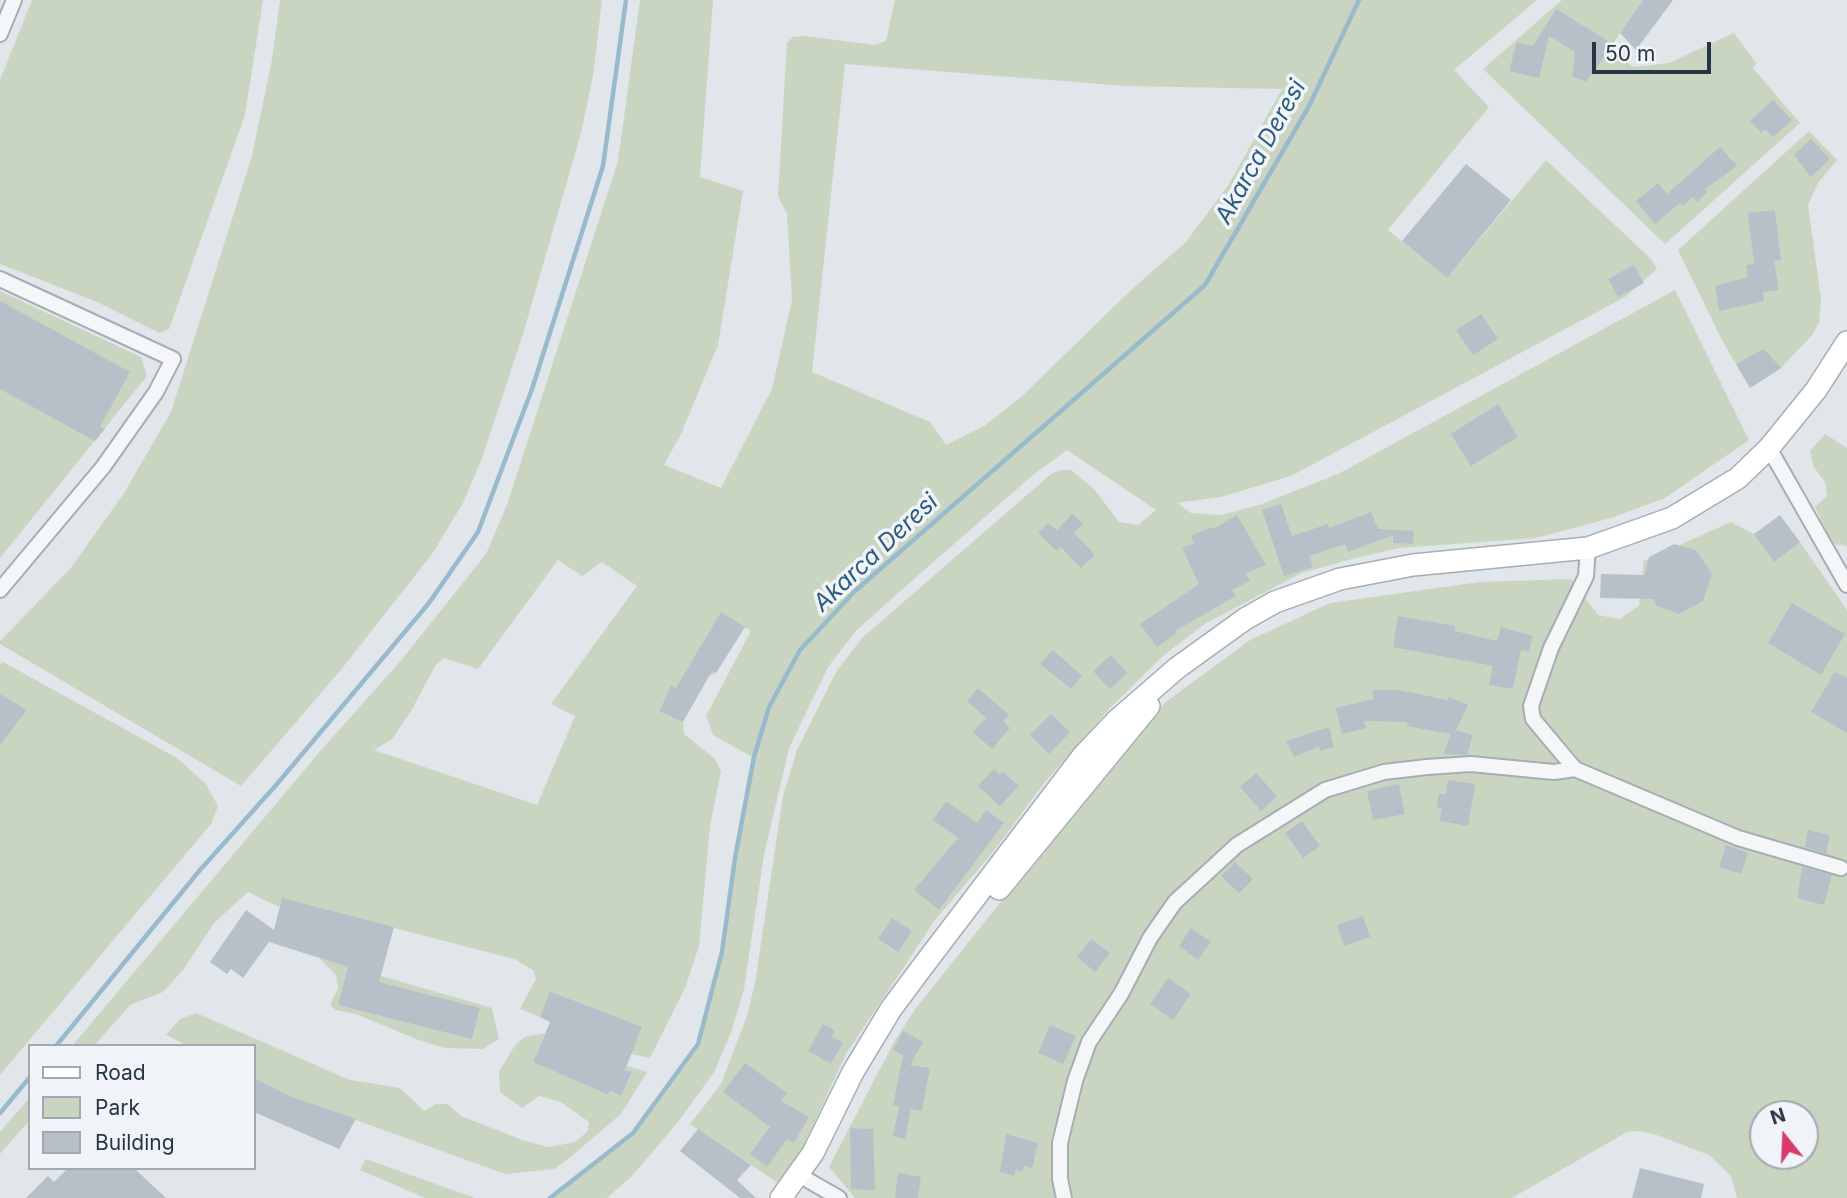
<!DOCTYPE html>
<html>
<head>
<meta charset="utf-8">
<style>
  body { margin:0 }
  #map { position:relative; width:1847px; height:1198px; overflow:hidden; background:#e0e6ea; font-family:Inter,sans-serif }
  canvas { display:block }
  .legend { position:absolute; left:28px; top:1044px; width:228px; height:126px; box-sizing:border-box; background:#f0f4f8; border:2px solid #a0a8b0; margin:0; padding:9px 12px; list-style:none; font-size:21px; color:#273643 }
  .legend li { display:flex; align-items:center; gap:14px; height:35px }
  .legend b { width:35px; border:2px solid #a0a8b0 }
  .north { position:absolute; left:1749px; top:1100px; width:70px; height:70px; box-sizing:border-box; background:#f0f4f8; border:2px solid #a0a8b0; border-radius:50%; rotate:342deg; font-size:19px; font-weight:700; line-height:28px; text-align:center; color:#273643 }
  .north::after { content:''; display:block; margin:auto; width:24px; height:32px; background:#d93c6a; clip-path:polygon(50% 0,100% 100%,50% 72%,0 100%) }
  .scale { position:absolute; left:1592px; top:42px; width:119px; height:32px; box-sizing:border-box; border:4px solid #273643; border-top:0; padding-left:9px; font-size:21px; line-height:24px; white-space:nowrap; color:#273643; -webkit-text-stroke:5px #f0f4f8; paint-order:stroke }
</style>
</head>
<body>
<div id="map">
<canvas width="1847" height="1198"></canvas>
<ul class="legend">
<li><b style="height:9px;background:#fff"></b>Road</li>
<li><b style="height:19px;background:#c9d5c1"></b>Park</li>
<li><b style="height:19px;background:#b7c0c8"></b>Building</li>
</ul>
<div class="north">N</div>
<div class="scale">50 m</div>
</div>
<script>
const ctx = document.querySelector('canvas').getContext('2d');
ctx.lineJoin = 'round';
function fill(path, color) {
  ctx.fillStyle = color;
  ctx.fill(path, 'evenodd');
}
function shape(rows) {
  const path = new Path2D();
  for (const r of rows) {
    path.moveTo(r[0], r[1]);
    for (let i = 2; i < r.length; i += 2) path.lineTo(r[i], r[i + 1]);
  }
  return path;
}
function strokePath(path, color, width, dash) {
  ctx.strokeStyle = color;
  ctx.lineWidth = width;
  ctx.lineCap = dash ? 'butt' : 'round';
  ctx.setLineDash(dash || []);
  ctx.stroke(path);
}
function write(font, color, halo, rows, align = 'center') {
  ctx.font = font + ' Inter,sans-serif';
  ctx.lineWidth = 7;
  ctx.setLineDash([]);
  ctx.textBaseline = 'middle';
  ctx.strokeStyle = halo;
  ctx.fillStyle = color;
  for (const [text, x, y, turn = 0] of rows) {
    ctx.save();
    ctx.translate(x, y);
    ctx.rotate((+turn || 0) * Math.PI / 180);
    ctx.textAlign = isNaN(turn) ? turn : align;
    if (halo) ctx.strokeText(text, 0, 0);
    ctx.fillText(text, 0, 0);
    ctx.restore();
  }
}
const green = shape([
  [32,0,263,0,245,115,169,329,159,333,97,302,0,264,0,80],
  [280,0,602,0,593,76,581,133,523,334,482,458,463,503,432,554,340,671,241,786,0,644,0,641,70,569,124,493,171,412,252,156,272,60],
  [640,0,713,0,700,177,743,191,718,345,681,434,664,465,721,488,772,389,792,300,787,214,778,196,787,43,793,37,804,36,875,45,886,41,895,0,1537,0,1454,70,1489,107,1388,230,1447,278,1546,160,1651,259,1657,269,1625,297,1291,476,1221,497,1177,503,1191,513,1221,515,1259,505,1338,474,1675,290,1749,440,1665,498,1611,518,1536,538,1399,548,1352,559,1302,573,1206,623,1163,656,1110,708,1045,782,993,852,935,920,846,1054,796,1162,778,1183,690,1124,721,1084,747,1016,755,983,783,796,797,750,836,672,862,638,1051,474,1060,470,1071,470,1094,489,1119,522,1138,525,1156,510,1067,450,1033,475,898,593,855,632,828,667,789,748,764,855,744,989,731,1033,714,1072,678,1122,632,1176,607,1198,550,1198,633,1133,698,1044,722,952,735,858,754,758,713,735,706,716,751,631,745,627,716,673,708,677,695,697,671,686,659,710,683,722,684,734,715,759,721,771,710,826,699,946,685,988,650,1058,631,1054,641,1027,551,991,540,1017,520,1009,536,979,533,970,514,959,282,899,279,907,248,892,214,923,183,970,163,992,130,1005,94,1046,72,1046,322,749,399,663,486,554,507,505,618,161],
  [845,64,1127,86,1282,89,1229,184,1186,242,1131,290,1021,397,984,426,946,445,930,422,812,372],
  [558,560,582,576,602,562,637,586,551,704,575,716,537,805,374,750,392,739,411,711,435,666,444,658,478,669],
  [1562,0,1643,0,1610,48,1633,67,1669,63,1734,33,1756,63,1753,68,1800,123,1665,244,1483,69],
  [1809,131,1837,160,1818,183,1808,205,1821,299,1819,322,1813,334,1781,368,1750,388,1723,342,1678,250],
  [0,291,141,357,147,376,0,558],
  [1825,434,1847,448,1847,546,1834,544,1830,539,1815,507,1827,496,1825,482,1813,466,1810,451],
  [1731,522,1754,534,1800,542,1847,610,1847,1198,1737,1198,1731,1176,1709,1155,1654,1134,1637,1131,1627,1132,1512,1198,855,1198,829,1167,894,1042,916,1008,1139,728,1167,701,1250,640,1330,603,1480,582,1571,579,1598,615,1619,619,1639,606,1644,561],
  [1763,1114,1805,1114,1805,1156,1763,1156],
  [3,662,177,758,205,783,218,806,211,824,0,1075,0,742,26,710,0,694,0,664],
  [319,958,492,1008,499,1039,483,1049,445,1048,421,1041,356,1014,336,1010,330,1005,338,988,336,975],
  [196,1013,350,1080,400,1088,424,1111,436,1104,448,1104,461,1116,525,1141,549,1147,575,1142,588,1131,589,1122,561,1102,539,1096,522,1108,500,1092,499,1071,516,1044,525,1037,545,1033,533,1062,608,1095,610,1091,621,1096,632,1073,620,1068,622,1064,647,1072,621,1114,568,1159,554,1169,505,1174,290,1096,254,1078,254,1046,188,1046,166,1035,180,1019],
  [30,1097,30,1120,0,1154,0,1132],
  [366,1159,475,1198,425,1198,360,1170]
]);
const stream = shape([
  [56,1046,200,870,277,784,429,603,478,532,532,389,603,166,626,0],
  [0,1113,30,1077],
  [550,1198,633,1133,698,1044,722,952,735,858,754,757,769,707,800,650,854,592,1205,285,1309,106,1359,0]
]);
const building = shape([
  [1643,0,1673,0,1636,50,1620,33],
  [1556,9,1613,44,1586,82,1572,76,1575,52,1549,36,1539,78,1509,71,1517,42,1533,46],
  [1773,100,1792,120,1773,137,1765,129,1761,133,1750,121],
  [1811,139,1830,159,1811,177,1794,155],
  [1720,147,1737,166,1705,189,1707,192,1697,202,1693,197,1683,206,1680,203,1655,224,1636,201,1658,183,1667,194],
  [1466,164,1511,200,1447,278,1402,241],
  [1775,210,1781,260,1774,261,1779,290,1763,292,1764,301,1719,311,1715,286,1748,277,1746,265,1754,264,1748,213],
  [1634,265,1644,283,1618,297,1608,279],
  [0,301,130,372,100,427,105,429,95,441,0,389],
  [1481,314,1498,339,1473,355,1456,330],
  [1764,349,1781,368,1750,388,1736,364],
  [1498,404,1518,437,1471,466,1451,434],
  [1281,504,1292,536,1328,524,1329,528,1371,512,1378,529,1414,531,1413,544,1393,543,1393,535,1348,552,1345,544,1309,556,1313,567,1284,576,1262,510],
  [1072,514,1083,524,1074,533,1095,555,1081,568,1061,547,1057,551,1038,533,1048,523,1057,530],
  [1237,515,1266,565,1246,573,1250,581,1232,590,1236,596,1175,631,1177,633,1157,647,1140,624,1199,584,1182,548,1194,543,1191,536,1212,527,1213,529],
  [1780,515,1800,542,1774,562,1754,534],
  [1674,544,1696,550,1712,574,1703,601,1679,614,1656,605,1653,599,1600,598,1601,574,1645,575,1649,557],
  [1792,603,1845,634,1821,675,1768,643],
  [721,612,745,627,716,673,712,671,683,722,659,711,671,685,676,688],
  [1398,616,1455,626,1455,631,1497,641,1501,627,1533,636,1529,652,1521,650,1513,689,1489,685,1493,666,1393,647],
  [1053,650,1082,676,1071,689,1040,664],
  [1111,655,1127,673,1110,689,1093,671],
  [1835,672,1847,678,1847,733,1811,712],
  [978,688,1009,715,1003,721,1010,728,992,749,973,732,986,718,967,701],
  [1373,690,1398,690,1448,700,1449,697,1468,705,1456,730,1473,735,1467,755,1444,754,1450,734,1407,726,1408,722,1364,721,1366,728,1342,734,1336,708,1373,699],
  [0,694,27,710,0,745],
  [1051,714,1070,732,1049,754,1030,735],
  [1329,727,1334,747,1320,751,1319,746,1294,757,1286,741],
  [994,769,1000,775,1003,772,1019,786,1000,806,978,786],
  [1256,773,1277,796,1261,811,1240,787],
  [1448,780,1475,784,1468,826,1440,821,1442,808,1437,807,1439,794,1446,794],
  [1399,784,1405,814,1373,820,1367,791],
  [946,801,977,823,986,810,1004,823,939,910,914,890,958,838,933,820],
  [1302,821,1320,846,1303,858,1285,833],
  [1808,830,1830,835,1826,854,1805,847],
  [1726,845,1748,853,1741,874,1719,867],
  [1235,862,1253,879,1239,893,1221,876],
  [1802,867,1832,875,1824,905,1797,898],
  [282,898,394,927,379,982,480,1008,472,1039,338,1005,348,967,269,942,243,978,231,969,227,974,210,962,246,910,274,930],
  [1363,916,1370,937,1344,946,1337,925],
  [892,918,912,931,898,952,878,939],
  [1191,928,1211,942,1198,960,1179,946],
  [1091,939,1110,953,1095,972,1077,957],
  [1168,978,1191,994,1173,1020,1150,1004],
  [550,991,642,1027,625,1070,632,1072,621,1096,610,1091,608,1095,533,1062,550,1022,540,1017],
  [823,1024,835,1030,832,1037,843,1043,831,1064,808,1051],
  [1050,1025,1076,1036,1063,1064,1038,1053],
  [903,1031,923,1042,910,1065,930,1068,922,1111,911,1109,905,1139,893,1136,899,1106,893,1105,903,1055,893,1050],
  [745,1063,787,1093,781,1101,809,1117,794,1143,787,1139,767,1167,750,1154,770,1127,723,1092],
  [254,1078,290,1096,356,1119,339,1149,254,1112],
  [850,1128,873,1129,875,1190,851,1189],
  [698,1129,751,1165,737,1180,756,1198,740,1198,680,1151],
  [1006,1134,1038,1143,1032,1168,1024,1166,1022,1172,1016,1170,1014,1176,1000,1172],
  [68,1168,134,1168,166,1198,26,1198,48,1176,54,1182],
  [1640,1168,1704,1184,1701,1198,1632,1198],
  [898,1173,921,1177,918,1198,895,1198]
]);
const minor = shape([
  [0,34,14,0],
  [0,279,173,359,156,392,103,467,0,590],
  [1769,448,1847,585],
  [1575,769,1533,719,1531,706,1551,648,1586,576,1588,548],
  [799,1175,839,1198],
  [1064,1198,1060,1179,1060,1143,1075,1081,1089,1042,1121,994,1150,938,1175,902,1237,845,1325,790,1384,772,1427,767,1471,764,1554,772,1575,769,1738,838,1841,868]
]);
const secondary = shape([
  [999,889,1149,706],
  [781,1198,813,1153,853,1072,891,1009,923,966,1082,757,1116,721,1177,668,1245,619,1275,602,1340,579,1413,565,1588,548,1672,518,1738,478,1769,448,1816,390,1847,342]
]);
const waterNames = [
  ["Akarca Deresi",1261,152,-61],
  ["Akarca Deresi",876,553,-43]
];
fill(green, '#c9d5c1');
strokePath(stream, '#99bacd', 4.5);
fill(building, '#b7c0c8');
strokePath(minor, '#a5aeb5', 18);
strokePath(secondary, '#a5aeb5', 24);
strokePath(minor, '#f4f6f8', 14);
strokePath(secondary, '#fff', 21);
write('italic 24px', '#2e5c7b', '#f0f4f8', waterNames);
</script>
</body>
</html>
